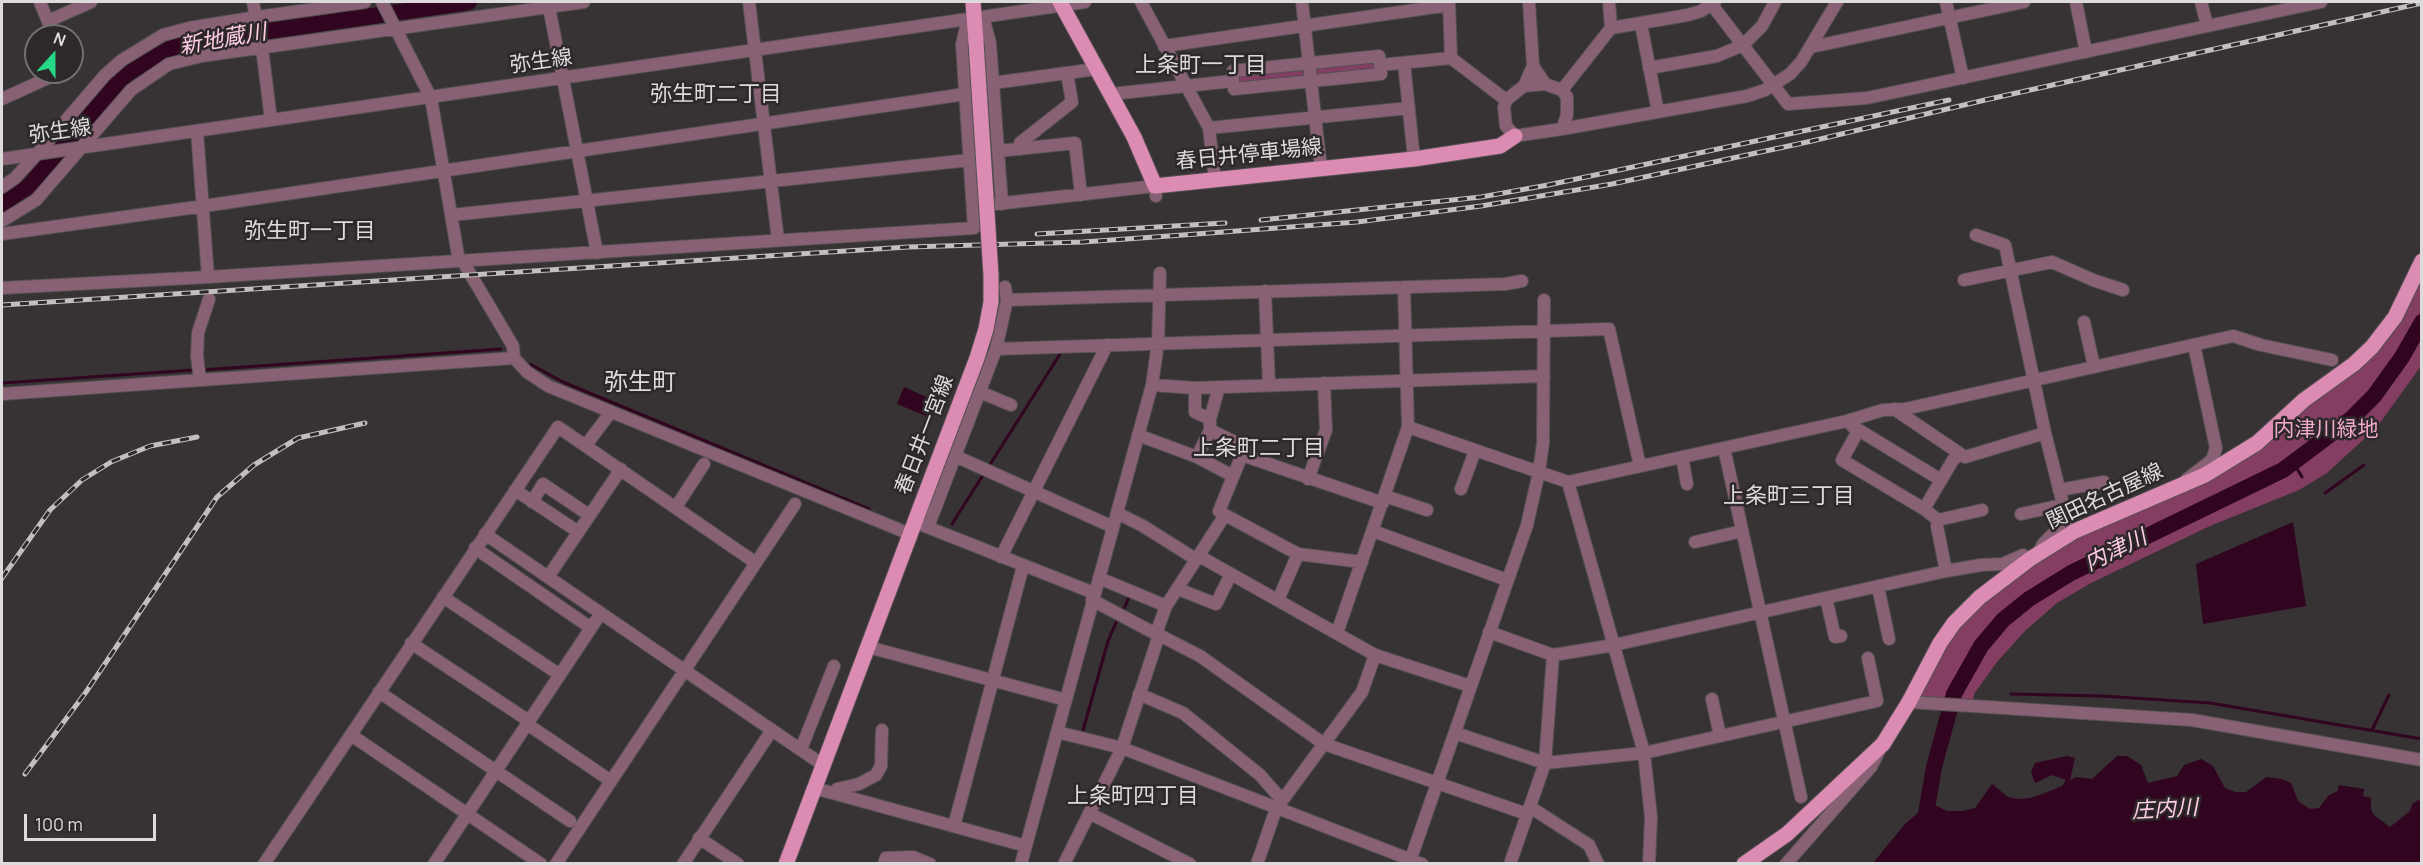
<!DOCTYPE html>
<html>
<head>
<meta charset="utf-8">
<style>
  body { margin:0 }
  #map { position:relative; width:2423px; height:865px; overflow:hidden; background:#373234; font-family:Manrope,sans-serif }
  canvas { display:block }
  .frame { position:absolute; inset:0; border:3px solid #dddadc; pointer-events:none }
  .north { position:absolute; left:24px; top:24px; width:60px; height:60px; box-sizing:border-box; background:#2d282a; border:2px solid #736f71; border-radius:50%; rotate:21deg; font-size:16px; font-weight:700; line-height:24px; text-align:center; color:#dddadc }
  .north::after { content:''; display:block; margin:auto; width:21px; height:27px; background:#26d886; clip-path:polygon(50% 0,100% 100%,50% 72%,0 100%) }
  .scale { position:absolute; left:24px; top:814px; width:132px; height:27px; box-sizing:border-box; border:3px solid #dddadc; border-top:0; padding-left:8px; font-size:18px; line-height:21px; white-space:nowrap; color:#dddadc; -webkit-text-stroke:4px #2d282a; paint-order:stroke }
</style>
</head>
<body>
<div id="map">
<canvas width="2423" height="865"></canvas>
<div class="frame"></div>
<div class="north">N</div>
<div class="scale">100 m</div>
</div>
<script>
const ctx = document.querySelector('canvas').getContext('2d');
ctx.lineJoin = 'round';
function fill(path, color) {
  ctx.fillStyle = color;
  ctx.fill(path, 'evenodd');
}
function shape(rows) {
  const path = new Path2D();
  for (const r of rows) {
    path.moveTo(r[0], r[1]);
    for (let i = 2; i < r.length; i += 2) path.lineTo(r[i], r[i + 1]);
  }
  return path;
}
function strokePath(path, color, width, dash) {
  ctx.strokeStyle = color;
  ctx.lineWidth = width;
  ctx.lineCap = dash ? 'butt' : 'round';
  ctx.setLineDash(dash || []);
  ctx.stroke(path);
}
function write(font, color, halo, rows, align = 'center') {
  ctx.font = font + ' Manrope,"Noto Sans JP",sans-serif';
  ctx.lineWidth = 5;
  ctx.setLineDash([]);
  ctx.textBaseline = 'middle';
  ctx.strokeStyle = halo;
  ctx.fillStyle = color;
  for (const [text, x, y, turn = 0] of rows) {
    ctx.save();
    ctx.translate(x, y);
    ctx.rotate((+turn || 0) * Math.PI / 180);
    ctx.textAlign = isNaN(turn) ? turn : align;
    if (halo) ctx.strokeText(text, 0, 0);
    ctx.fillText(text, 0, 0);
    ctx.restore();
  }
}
const green = shape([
  [1374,60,1376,67,1374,71,1318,77,1315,74,1317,66],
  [1301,68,1304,75,1302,78,1241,84,1238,82,1237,77,1240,74],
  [2421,274,2421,366,2377,427,2327,473,2299,490,2210,526,2091,583,2057,603,2026,630,1997,662,1974,694,1973,702,1923,699,1918,695,1941,649,1973,608,2075,535,2199,481,2355,366]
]);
const water = shape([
  [904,387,933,400,926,416,897,404],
  [2293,522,2306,606,2203,624,2196,564],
  [2067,756,2075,758,2070,780,2076,777,2092,779,2117,756,2127,756,2141,765,2148,783,2177,776,2184,765,2201,759,2213,766,2225,788,2235,792,2246,792,2266,777,2282,779,2291,783,2298,801,2310,809,2319,808,2329,795,2338,791,2339,785,2364,789,2363,796,2371,798,2371,809,2374,815,2390,827,2410,811,2412,804,2418,800,2421,801,2421,863,1873,863,1905,824,1928,804,1937,806,1947,811,1962,811,1975,808,1992,784,2008,797,2018,799,2030,798,2045,793,2062,786,2066,780,2052,775,2035,783,2031,772,2035,763]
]);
const stream = shape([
  [530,364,563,382,869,509],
  [201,370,501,349],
  [2,383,194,370],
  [2293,462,2302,477],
  [989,466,1062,351],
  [2325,493,2364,465],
  [952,524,985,472],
  [1123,611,1130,595],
  [2011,694,2102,696,2210,703,2422,739],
  [2372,730,2389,695],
  [1082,734,1108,641,1118,618]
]);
const river = shape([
  [2,204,29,186,115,86,128,73,165,51,186,43,469,2],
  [1924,826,1934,767,1954,694,1981,646,2003,620,2029,599,2071,573,2283,470,2351,419,2374,396,2402,357,2422,322]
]);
const minor = shape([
  [40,2,54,36],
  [253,2,262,48,271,120],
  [382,2,431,98,459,261],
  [548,2,597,253],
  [749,2,778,240],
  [1141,2,1209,128,1215,180],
  [1302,2,1321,169],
  [1449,2,1451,58],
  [1529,2,1533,66],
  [1946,2,1963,78],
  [2076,2,2086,52],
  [2201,2,2207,25],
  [1712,5,1788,104,1867,98,2321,2],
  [48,21,91,2],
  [1641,24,1658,112],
  [1611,28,1688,15,1701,11,1715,2],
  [1164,46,1449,5],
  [1811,47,2024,2],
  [1404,63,1414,159],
  [1380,65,1451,58,1506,100],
  [1649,68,1717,56,1743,45,1762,26,1775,2],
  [993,83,1096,69],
  [1524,86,1545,84,1562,90,1567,97,1567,115,1562,129,1515,136,1506,126,1504,108,1506,100,1524,86,1533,66,1545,84],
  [1562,90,1611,28,1609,2],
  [1111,94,1233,81,1233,71,1379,56,1381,74,1234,89,1233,81],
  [2,99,61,72],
  [1209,128,1409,108],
  [1562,129,1747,96,1765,90,1790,74,1801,62,1837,2],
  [197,131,208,277],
  [1021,149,1020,143,1072,102,1067,73],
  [998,151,1075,143,1081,195],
  [2,159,1085,2],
  [2,187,15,178,37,154,105,75,122,60,163,35,189,28,257,17,365,2],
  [996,204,1155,186,1156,196],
  [452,215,970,160],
  [2,221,36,200,131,90,169,64,202,56,584,2],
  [2,234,204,206,965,94],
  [1976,235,2005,245,2045,433,2067,520,2043,544,2039,552],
  [462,260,513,346,514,358,527,372,548,386,910,534],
  [1964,280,2052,262,2093,280,2123,290],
  [2,288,208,277,974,228,962,44,966,27,975,18,985,24,990,43,1002,204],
  [1265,291,1269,385],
  [1007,300,1505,284,1522,281],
  [2084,322,2094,366],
  [996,349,1609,329,1640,466],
  [200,380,197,356,198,333,209,299],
  [1152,385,1195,388,1544,376],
  [1195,388,1195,412,1210,419],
  [980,392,1011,405],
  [2,394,514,358],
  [1894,409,1965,457,2045,433],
  [1852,426,1941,480],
  [1408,427,1568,482,1847,421,1883,410,1905,409,2233,336,2261,345,2332,360],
  [1210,430,1243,446,1244,456],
  [1858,431,1842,460,1924,509,1938,520,1937,526,1946,571],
  [1138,435,1197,457,1233,476],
  [586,445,611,412],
  [1724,448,1801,797],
  [955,456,1113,527],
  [1197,457,1210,430,1210,419,1219,387],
  [1682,457,1687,484],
  [1308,479,1326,430,1324,383],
  [2187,479,2212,460,2216,448,2194,345],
  [1568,482,1644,753,1651,817,1649,864],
  [1461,489,1475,451],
  [515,490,577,531],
  [2059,490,2104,482],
  [1385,496,1427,510],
  [532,502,543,484,589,515],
  [676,507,704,464],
  [1924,509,1953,460,1960,454],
  [1117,513,1143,526,1197,560],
  [2021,514,2062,505],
  [1225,515,1298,554,1362,562],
  [1938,520,1982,510],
  [922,525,1094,593],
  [928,527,996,349,1007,300,1005,287],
  [1373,531,1507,580],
  [485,534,823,765],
  [1695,542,1742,531],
  [475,548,591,628],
  [1199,556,1375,655,1470,686],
  [1001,557,1107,345],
  [548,577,621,469],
  [1099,578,1166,606],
  [1878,587,1889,639],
  [1178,589,1216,604,1231,574],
  [443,597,560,675],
  [1826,598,1835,637,1841,636],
  [1092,600,1156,634],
  [1278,600,1298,554],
  [1489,632,1553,655,1614,645,1946,571,1981,565,2003,564,2023,555,2030,559],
  [1337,633,1408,427,1404,287],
  [1159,635,1200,656,1324,744,1527,814],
  [411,643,529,721],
  [868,647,1066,700],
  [379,692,570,821],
  [1139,694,1183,713,1260,775,1282,800],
  [1712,699,1720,736],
  [1909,702,2192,720,2422,760],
  [527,724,611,781],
  [1057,732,1122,748,1422,864],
  [1455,733,1545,763,1644,753,1877,701,1868,658],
  [351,735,541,864],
  [801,749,834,666],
  [814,788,1026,846],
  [835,793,837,789,859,784,876,775,881,766,882,730],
  [1530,807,1589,845,1598,864],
  [1089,813,1190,864],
  [954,826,1023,566],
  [699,838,738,864],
  [264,864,558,427,756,563],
  [434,864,601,613],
  [556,864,795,504],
  [683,864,772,730],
  [884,864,886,858,913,857,930,864],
  [1021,864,1152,385,1158,343,1160,273],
  [1064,864,1122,748,1159,635,1156,634,1166,606,1225,515,1219,511,1242,455,1383,503],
  [1257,864,1276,809,1362,692,1375,655],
  [1409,864,1527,525,1539,472,1543,443,1544,300],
  [1510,864,1545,763,1553,655],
  [1786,864,1871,767,1878,753]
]);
const major = shape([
  [973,2,976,42],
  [1060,2,1134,137,1155,186,1414,159,1500,146,1515,136],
  [786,864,922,503],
  [1744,864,1787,834,1883,744,1909,702,1940,643,1954,623,1980,597,2030,559,2075,531,2205,475,2257,443,2304,400,2354,364,2372,347,2395,317,2422,261]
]);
const rail = shape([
  [1261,220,1481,197,1548,185,1949,100],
  [1037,234,1225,223],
  [2,305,908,247,1083,242,1183,235,1357,222,1481,206,1612,184,1812,141,1985,100,2422,3],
  [2,578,50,510,82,480,111,462,150,446,197,437],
  [25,774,86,692,217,497,254,465,298,438,365,423]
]);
const majorBridge = shape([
  [922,503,977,358,986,329,991,302,991,275,976,42]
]);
const streetNames = [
  ["弥生線",541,62,-8],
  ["弥生線",60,132,-8],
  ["春日井停車場線",1249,155,-6],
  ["春日井一宮線",925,435,-69],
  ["関田名古屋線",2105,497,-25]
];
const parkNames = [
  ["内津川緑地",2326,430]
];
const waterNames = [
  ["新地蔵川",223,40,-10],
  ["内津川",2116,551,-26],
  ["庄内川",2165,810,-3]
];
const neighbourhoodNames = [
  ["上条町一丁目",1201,66],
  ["弥生町二丁目",716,95],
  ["弥生町一丁目",310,232],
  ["上条町二丁目",1259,449],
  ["上条町三丁目",1789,497],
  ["上条町四丁目",1133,797]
];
const quarterNames = [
  ["弥生町",640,383]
];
fill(green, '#833e62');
fill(water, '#31051f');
strokePath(stream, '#31051f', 3);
strokePath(river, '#31051f', 16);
strokePath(minor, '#555052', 14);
strokePath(major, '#555052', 17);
strokePath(minor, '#896174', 12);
strokePath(major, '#dc8bb3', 15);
strokePath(rail, '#c2bfc1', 5);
strokePath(rail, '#2d282a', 3, [9]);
strokePath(majorBridge, '#555052', 17, []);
strokePath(majorBridge, '#dc8bb3', 15);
write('21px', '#dddadc', '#2d282a', streetNames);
write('21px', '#f1a9cc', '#2d282a', parkNames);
write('italic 22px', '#fdcbe2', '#2d282a', waterNames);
write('22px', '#dfd9dc', '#2d282a', neighbourhoodNames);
write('24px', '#dfd9dc', '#2d282a', quarterNames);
</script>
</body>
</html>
